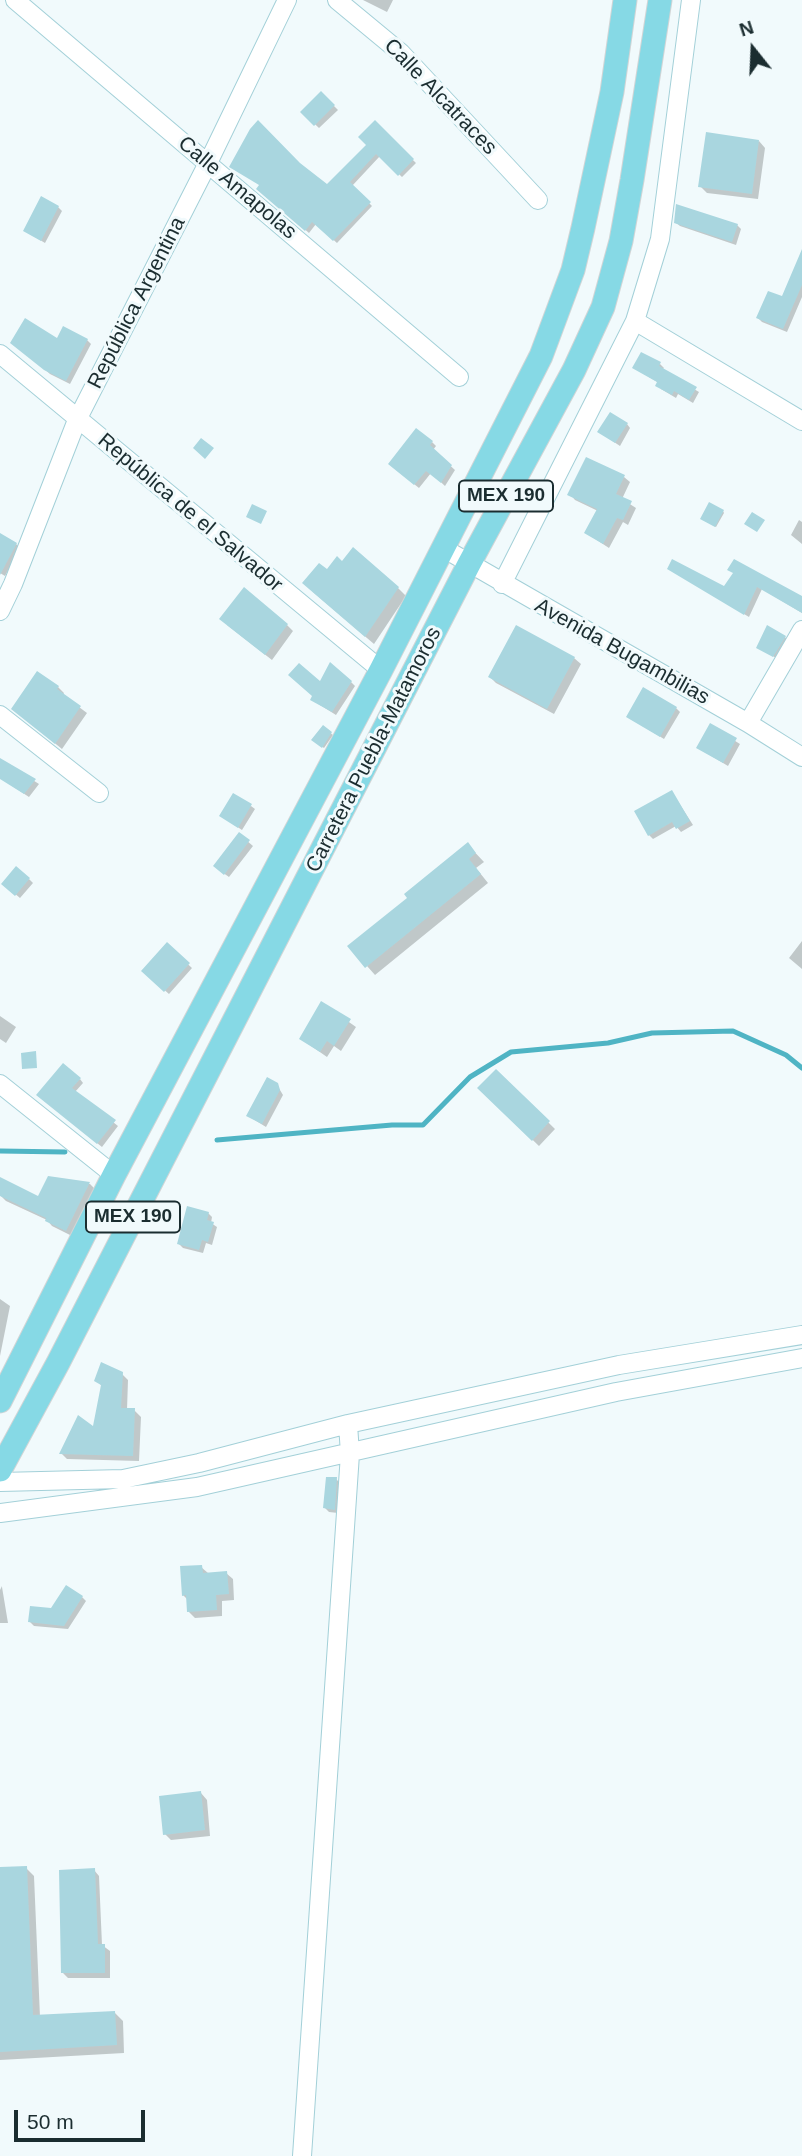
<!DOCTYPE html>
<html>
<head>
<meta charset="utf-8">
<style>
  body { margin:0 }
  #map { position:relative; width:802px; height:2156px; overflow:hidden; background:#f1fafc; font-family:Arial,sans-serif }
  canvas { display:block }
  .north { position:absolute; left:718px; top:14px; width:70px; height:70px; -webkit-text-stroke:5px #f1fafc; paint-order:stroke; rotate:342deg; font-size:19px; font-weight:700; line-height:28px; text-align:center; color:#1b2d30 }
  .north::after { content:''; display:block; margin:auto; width:24px; height:32px; background:#1b2d30; clip-path:polygon(50% 0,100% 100%,50% 72%,0 100%) }
  .scale { position:absolute; left:14px; top:2110px; width:131px; height:32px; box-sizing:border-box; border:4px solid #1b2d30; border-top:0; padding-left:9px; font-size:21px; line-height:24px; white-space:nowrap; color:#1b2d30; -webkit-text-stroke:5px #f1fafc; paint-order:stroke }
</style>
</head>
<body>
<div id="map">
<canvas width="802" height="2156"></canvas>
<div class="north">N</div>
<div class="scale">50 m</div>
</div>
<script>
const ctx = document.querySelector('canvas').getContext('2d');
ctx.lineJoin = 'round';
function fill(path, color) {
  ctx.fillStyle = color;
  ctx.fill(path, 'evenodd');
}
function shape(rows) {
  const path = new Path2D();
  for (const r of rows) {
    path.moveTo(r[0], r[1]);
    for (let i = 2; i < r.length; i += 2) path.lineTo(r[i], r[i + 1]);
  }
  return path;
}
function strokePath(path, color, width, dash) {
  ctx.strokeStyle = color;
  ctx.lineWidth = width;
  ctx.lineCap = dash ? 'butt' : 'round';
  ctx.setLineDash(dash || []);
  ctx.stroke(path);
}
function write(font, color, halo, rows, align = 'center') {
  ctx.font = font + ' Arial,sans-serif';
  ctx.lineWidth = 6;
  ctx.setLineDash([]);
  ctx.textBaseline = 'middle';
  ctx.strokeStyle = halo;
  ctx.fillStyle = color;
  for (const [text, x, y, turn = 0] of rows) {
    ctx.save();
    ctx.translate(x, y);
    ctx.rotate((+turn || 0) * Math.PI / 180);
    ctx.textAlign = isNaN(turn) ? turn : align;
    if (halo) ctx.strokeText(text, 0, 0);
    ctx.fillText(text, 0, 0);
    ctx.restore();
  }
}
const shadow = shape([
  [363,0,393,0,387,12],
  [321,93,338,110,319,128,302,112],
  [375,123,416,163,402,177,380,156,352,186,372,206,337,243,316,224,309,233,261,191,300,165,327,186,368,145],
  [759,141,765,148,758,199,707,193,700,186],
  [58,207,62,211,45,243,25,231],
  [675,222,737,225,741,229,736,245,680,226],
  [802,268,802,297,787,332,762,322,758,318,783,299],
  [58,340,87,340,91,344,70,384,50,374,17,346],
  [660,364,664,368,662,370,699,392,693,403,678,394,676,398,661,389,659,383,634,368],
  [627,424,630,428,620,446,599,432],
  [432,442,436,446,433,450,455,470,445,486,431,473,419,488,394,468],
  [624,477,630,482,622,499,636,508,628,525,623,522,609,548,586,533,598,511,575,500,570,494],
  [723,511,724,513,716,527,703,520],
  [799,520,802,522,802,544,791,535],
  [0,541,16,544,20,548,5,576,0,573],
  [669,569,725,589,734,574,802,598,802,613,762,589,749,617],
  [327,572,398,588,406,596,374,644,313,592],
  [227,625,287,625,293,631,272,660],
  [785,637,788,641,778,659,758,648],
  [574,658,581,664,554,714,496,683,490,677],
  [351,682,355,686,336,715,312,700],
  [58,687,64,693,63,695,87,713,62,749,20,715],
  [676,708,680,712,664,739,628,717],
  [711,726,740,744,728,766,698,748],
  [323,727,333,735,324,748,313,740],
  [4,762,39,784,29,797,0,778,0,769],
  [672,792,693,825,681,832,676,826,653,839,649,835],
  [251,806,255,809,242,830,221,816],
  [239,834,253,846,229,877,219,870],
  [468,845,484,862,476,868,488,883,375,975,367,966,409,898],
  [29,879,33,883,20,898,7,887],
  [802,941,802,969,789,958],
  [167,945,192,968,169,994,143,971],
  [322,1003,356,1027,341,1051,334,1046,327,1057,301,1039],
  [0,1016,16,1027,6,1043,0,1039],
  [496,1071,555,1129,539,1146,479,1088],
  [80,1079,83,1083,75,1092,118,1126,102,1147,42,1099],
  [277,1085,283,1095,266,1127,248,1116],
  [49,1178,90,1184,95,1189,72,1236,52,1226,47,1220,6,1201,0,1195,38,1198],
  [208,1213,212,1217,211,1223,217,1227,212,1245,206,1243,203,1253,183,1248,179,1244],
  [0,1299,10,1306,0,1356],
  [122,1374,128,1380,127,1410,134,1410,141,1417,139,1461,67,1459,61,1453,94,1429,103,1387,96,1380],
  [336,1479,340,1483,338,1513,329,1512,325,1508],
  [201,1567,208,1573,226,1573,233,1579,234,1600,222,1601,222,1616,195,1618,188,1611,188,1600,183,1595],
  [2,1586,2,1587,8,1623,0,1623,0,1590],
  [82,1597,86,1601,68,1629,34,1626,30,1622],
  [201,1793,207,1800,210,1836,171,1840,165,1834],
  [26,1868,34,1876,40,2017,114,2012,123,2021,124,2053,0,2060,0,1869],
  [94,1870,99,1876,102,1945,110,1951,110,1978,68,1978,63,1973]
]);
const stream = shape([
  [217,1140,392,1125,423,1125,470,1077,511,1052,608,1043,652,1033,733,1031,786,1055,802,1068],
  [0,1151,65,1152]
]);
const building = shape([
  [321,91,335,105,314,126,300,112],
  [258,120,300,163,327,184,366,145,358,137,375,120,414,159,398,176,376,154,350,182,371,202,333,241,312,222,305,231,256,189,259,185,229,167,250,129],
  [706,132,759,140,752,194,698,187],
  [41,196,59,206,41,241,23,231],
  [676,204,738,224,732,242,674,223],
  [802,249,802,285,783,329,756,318,768,291,782,296],
  [25,318,57,338,63,326,88,339,66,381,44,370,10,343],
  [641,352,661,362,659,366,697,387,689,400,674,391,672,395,655,386,657,382,632,368],
  [610,412,628,423,615,443,597,432],
  [416,428,433,441,430,445,452,465,441,483,426,471,414,485,388,464],
  [201,438,214,448,205,459,193,448],
  [586,457,625,475,616,494,632,501,623,520,617,518,603,544,584,533,597,509,567,495],
  [709,502,724,510,715,527,700,519],
  [252,504,267,511,261,524,246,517],
  [752,512,765,520,757,532,744,524],
  [0,533,17,543,0,575],
  [353,547,399,587,365,637,302,583,319,563,327,569,337,556,342,561],
  [672,559,724,586,733,573,727,570,734,559,802,596,802,613,757,587,744,615,667,569],
  [244,587,288,624,265,655,219,619],
  [516,625,575,657,547,709,488,677],
  [767,625,786,636,773,657,756,648],
  [330,662,352,681,332,712,310,700,312,696,288,675,299,663,320,681],
  [37,671,59,686,57,689,81,706,55,744,11,709],
  [643,687,677,707,660,737,626,717],
  [710,723,737,738,723,763,696,748],
  [323,725,332,732,322,748,311,740],
  [0,758,36,779,24,794,0,779],
  [672,790,690,821,676,829,672,822,648,836,634,811],
  [233,793,252,804,238,828,219,816],
  [239,832,250,840,224,875,213,866],
  [468,842,476,853,469,859,481,874,365,968,347,946,407,898,404,894],
  [16,866,30,878,15,896,1,884],
  [167,942,190,963,164,992,141,971],
  [321,1001,351,1019,334,1046,327,1041,320,1052,299,1039],
  [36,1051,37,1068,22,1069,21,1053],
  [63,1063,81,1078,72,1088,116,1120,97,1144,36,1095],
  [496,1069,550,1121,532,1141,477,1088],
  [267,1077,278,1083,280,1090,262,1124,246,1116],
  [48,1176,90,1182,66,1231,45,1221,46,1218,0,1196,0,1177,38,1196],
  [187,1206,209,1212,207,1220,214,1222,208,1242,202,1240,199,1250,177,1244],
  [101,1362,123,1372,121,1408,135,1408,133,1456,59,1454,78,1415,93,1426,101,1385,94,1381],
  [326,1477,337,1477,335,1510,323,1508],
  [202,1565,203,1573,227,1571,229,1594,216,1595,217,1610,187,1612,186,1595,182,1596,180,1566],
  [66,1585,83,1596,64,1626,28,1622,30,1606,51,1608],
  [201,1791,205,1830,163,1835,159,1796],
  [27,1866,33,2015,115,2011,117,2045,0,2052,0,1867],
  [95,1868,98,1944,105,1944,105,1973,61,1973,59,1870]
]);
const minor = shape([
  [15,0,459,377],
  [337,0,401,53,538,200],
  [635,321,802,421],
  [0,354,381,670],
  [443,548,748,723,802,757],
  [502,584,635,321,660,239,691,0],
  [0,611,13,584,77,420,208,163,287,0],
  [0,715,99,793],
  [748,723,802,630],
  [0,1084,114,1175],
  [0,1482,123,1479,199,1463,348,1424,619,1365,802,1335],
  [0,1513,197,1487,616,1392,802,1358],
  [302,2156,350,1454,348,1424]
]);
const major = shape([
  [0,1401,114,1175,381,670,541,356,573,270,583,228,612,92,625,0],
  [0,1470,58,1363,469,564,574,370,603,307,621,241,632,180,660,0]
]);
const shields = [
  [506,496,94],
  [133,1217,94]
];
const shieldNames = [
  ["MEX 190",506,496],
  ["MEX 190",133,1217]
];
const streetNames = [
  ["Calle Alcatraces",440,97,46],
  ["Calle Amapolas",237,188,40],
  ["República Argentina",137,303,-63],
  ["República de el Salvador",190,513,40],
  ["Avenida Bugambilias",622,652,29],
  ["Carretera Puebla-Matamoros",374,750,-63]
];
fill(shadow, '#0003');
strokePath(stream, '#4fb4c4', 5);
fill(building, '#a9d6df');
strokePath(minor, '#a3d0d8', 20);
strokePath(major, '#d1d5d6', 25);
strokePath(minor, '#fff', 18);
strokePath(major, '#86d9e5', 23);
for (const [x, y, w] of shields) {
  const box = new Path2D();
  box.roundRect(x - w / 2, y - 15.5, w, 31, 5);
  ctx.fillStyle = '#f1fafc';
  ctx.fill(box);
  strokePath(box, '#1b2d30', 2);
}
write('bold 19px', '#1b2d30', null, shieldNames);
write('21px', '#1b2d30', '#f1fafc', streetNames);
</script>
</body>
</html>
